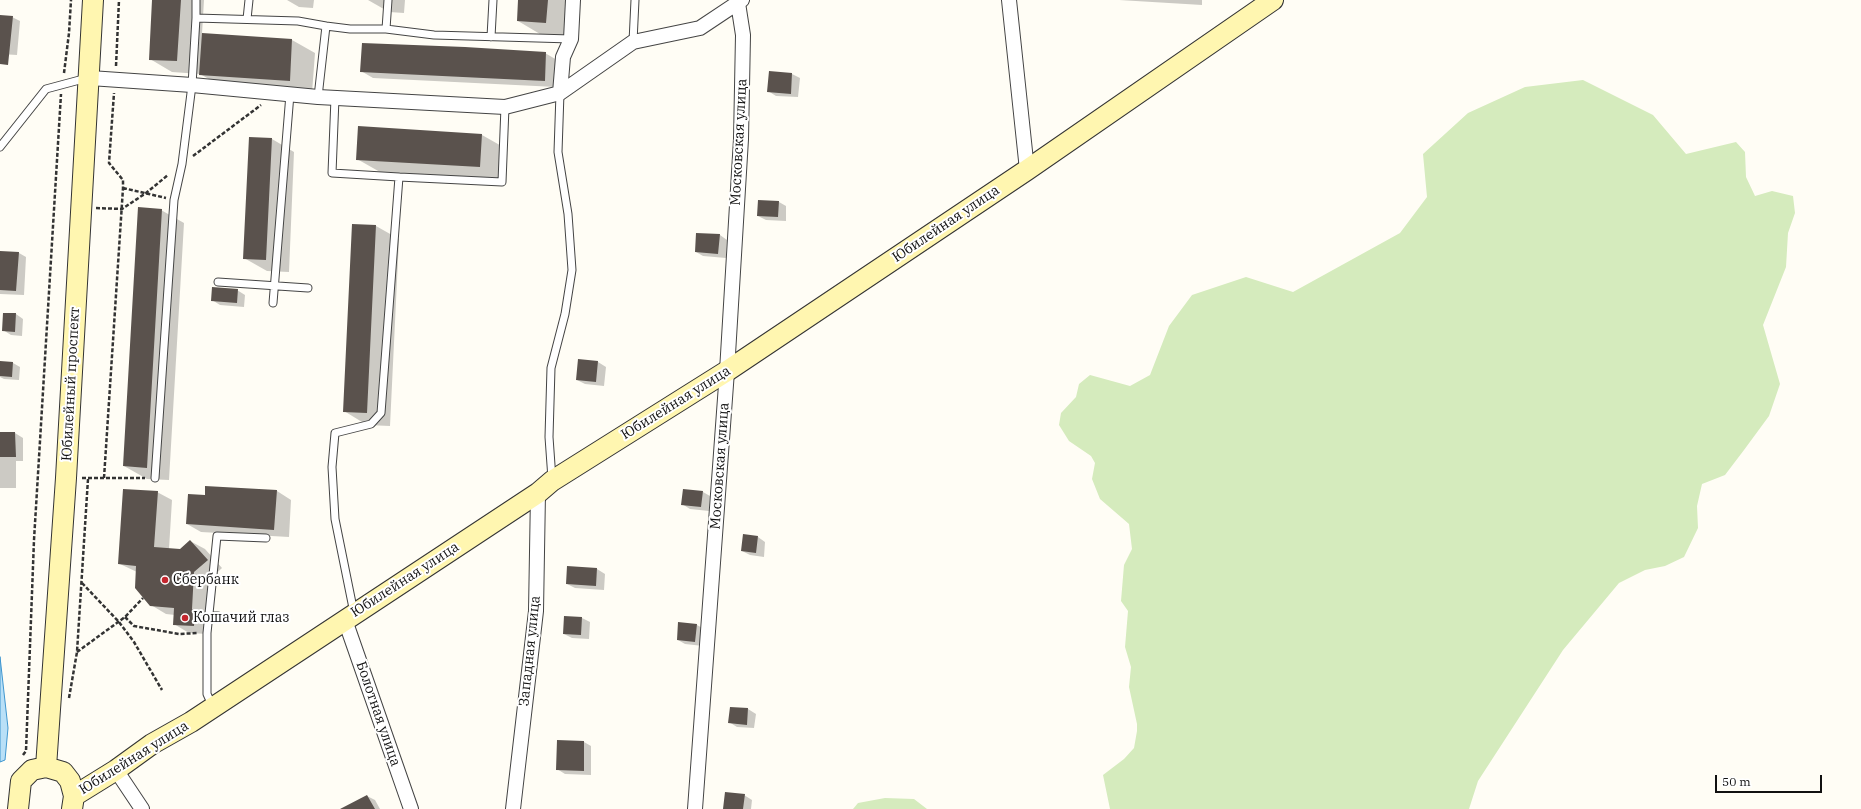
<!DOCTYPE html>
<html>
<head>
<meta charset="utf-8">
<style>
  body { margin:0 }
  #map { position:relative; width:1861px; height:809px; overflow:hidden; background:#fffdf5; font-family:"IBM Plex Serif",serif }
  canvas { display:block }
  .scale { position:absolute; left:1715px; top:775px; width:107px; height:18px; box-sizing:border-box; border:2px solid #111; border-top:0; padding-left:5px; font-size:12px; line-height:14px; white-space:nowrap; color:#111; -webkit-text-stroke:3px #fff; paint-order:stroke }
</style>
</head>
<body>
<div id="map">
<canvas width="1861" height="809"></canvas>
<div class="scale">50 m</div>
</div>
<script>
const ctx = document.querySelector('canvas').getContext('2d');
ctx.lineJoin = 'round';
function fill(path, color) {
  ctx.fillStyle = color;
  ctx.fill(path, 'evenodd');
}
function shape(rows) {
  const path = new Path2D();
  for (const r of rows) {
    path.moveTo(r[0], r[1]);
    for (let i = 2; i < r.length; i += 2) path.lineTo(r[i], r[i + 1]);
  }
  return path;
}
function strokePath(path, color, width, dash) {
  ctx.strokeStyle = color;
  ctx.lineWidth = width;
  ctx.lineCap = dash ? 'butt' : 'round';
  ctx.setLineDash(dash || []);
  ctx.stroke(path);
}
function write(font, color, halo, rows, align = 'center') {
  ctx.font = font + ' "IBM Plex Serif",serif';
  ctx.lineWidth = 4;
  ctx.setLineDash([]);
  ctx.textBaseline = 'middle';
  ctx.strokeStyle = halo;
  ctx.fillStyle = color;
  for (const [text, x, y, turn = 0] of rows) {
    ctx.save();
    ctx.translate(x, y);
    ctx.rotate((+turn || 0) * Math.PI / 180);
    ctx.textAlign = isNaN(turn) ? turn : align;
    if (halo) ctx.strokeText(text, 0, 0);
    ctx.fillText(text, 0, 0);
    ctx.restore();
  }
}
const green = shape([
  [1583,80,1653,115,1686,154,1736,142,1745,152,1746,177,1755,196,1772,191,1793,196,1795,213,1788,233,1786,267,1763,325,1780,384,1769,416,1744,450,1725,475,1702,484,1697,506,1698,528,1684,557,1665,566,1645,570,1619,583,1563,650,1478,781,1469,809,1110,809,1103,775,1124,759,1134,748,1137,731,1137,724,1129,687,1131,667,1125,647,1128,611,1121,601,1124,565,1132,549,1129,524,1100,499,1092,479,1095,463,1091,456,1069,441,1059,425,1061,413,1076,397,1079,384,1090,375,1130,386,1150,375,1169,326,1192,295,1246,277,1293,292,1400,233,1427,197,1423,154,1468,113,1525,87],
  [885,798,914,799,927,809,853,809,858,803]
]);
const water = shape([
  [0,657,8,728,5,760,0,762,0,657]
]);
const shadow = shape([
  [153,0,204,0,202,34,292,40,315,53,312,93,223,87,200,74,172,72,150,59],
  [287,0,314,0,313,8,299,7],
  [368,0,405,0,404,13,389,12],
  [519,0,571,0,569,36,540,34,518,21],
  [1119,0,1202,0,1202,5],
  [0,16,12,17,20,21,17,55,0,54],
  [545,53,557,60,556,87,373,78,361,71],
  [770,72,792,74,800,78,798,97,776,96,768,91],
  [359,127,482,135,505,148,503,179,380,172,357,159],
  [272,139,294,152,289,272,267,271,244,258],
  [779,202,786,206,786,221,766,220,758,216],
  [161,210,184,223,169,480,147,479,124,466],
  [353,225,376,226,399,239,390,426,367,425,344,411],
  [720,235,727,240,726,258,703,256,696,252],
  [0,252,19,253,26,257,24,295,0,294],
  [237,290,245,295,244,307,220,305,212,300],
  [16,314,23,319,22,336,11,335,3,330],
  [579,361,598,362,606,367,604,386,585,384,577,380],
  [0,362,13,363,20,367,19,380,4,379,0,377],
  [0,433,15,433,23,438,23,461,16,461,16,488,0,488],
  [277,491,291,500,289,537,201,532,187,524,206,496],
  [157,492,172,500,169,549,180,550,190,541,205,549,222,568,209,580,206,617,208,634,189,633,174,624,175,615,166,614,151,605,137,572,120,564],
  [703,492,710,496,709,511,690,509,682,504],
  [758,537,765,542,764,557,750,555,742,551],
  [568,567,597,569,605,574,604,590,575,588,567,584],
  [565,617,582,618,590,622,589,639,572,638,564,634],
  [697,625,704,629,703,646,685,644,678,640],
  [748,709,756,714,754,728,737,727,729,722],
  [584,742,591,746,591,775,565,774,557,769],
  [744,795,752,800,751,809,724,809],
  [367,796,375,800,380,809,348,809]
]);
const building = shape([
  [152,0,181,0,177,61,149,60],
  [518,0,548,0,546,23,517,21],
  [0,15,13,16,8,65,0,64],
  [202,33,292,39,290,81,199,75],
  [362,43,465,47,546,52,545,81,360,72],
  [769,71,792,73,791,94,767,92],
  [358,126,482,134,480,167,356,160],
  [249,137,272,138,266,260,243,259],
  [758,200,779,201,778,217,757,216],
  [138,207,162,209,147,468,123,466],
  [352,224,376,225,367,413,343,412],
  [696,233,720,234,718,254,695,252],
  [0,251,19,252,16,291,0,290],
  [212,287,238,289,237,303,211,301],
  [3,313,16,313,15,332,2,331],
  [578,359,598,361,596,382,576,380],
  [0,361,13,362,12,377,0,376],
  [0,432,15,432,16,457,0,457],
  [205,486,277,490,274,530,186,524,188,494,205,495],
  [123,489,158,491,154,547,180,549,190,540,208,560,194,572,192,609,195,609,194,626,173,625,174,608,150,606,135,588,136,566,118,564],
  [683,489,703,491,701,507,681,505],
  [743,534,758,536,756,553,741,551],
  [567,566,597,568,596,586,566,584],
  [564,616,582,617,581,635,563,634],
  [678,622,697,624,695,642,677,640],
  [730,707,748,708,747,725,728,723],
  [557,740,584,741,584,771,556,770],
  [725,792,745,794,743,809,723,809],
  [367,795,375,809,340,809]
]);
const path = shape([
  [116,66,119,0],
  [64,73,69,33,71,0],
  [193,156,261,105],
  [123,188,166,198],
  [96,208,122,209,146,193,168,175],
  [82,478,145,478],
  [104,478,123,188,123,180,109,163,114,93],
  [82,583,119,622,134,642,162,690],
  [125,617,134,626,179,634,198,633],
  [77,652,125,617,143,598],
  [69,698,77,652,88,479],
  [23,755,26,751,34,540,61,94]
]);
const service = shape([
  [196,18,196,0],
  [247,19,249,0],
  [386,29,388,0],
  [491,37,493,0],
  [633,42,635,0],
  [318,97,326,26,350,29,386,29,434,35,571,39],
  [335,98,332,173,399,177,381,413,371,424,335,433,332,467,335,519,354,613],
  [0,147,46,89,87,78],
  [399,177,502,182,505,107],
  [218,282,308,288],
  [273,303,290,94],
  [155,478,174,200,182,164,192,85,196,18,298,21,326,26],
  [552,479,549,437,551,368,565,314,572,270,568,214,558,152,560,93],
  [209,616,218,616],
  [213,707,207,694,207,633,217,536,266,538]
]);
const minor = shape([
  [1009,0,1027,170],
  [90,78,192,85,318,97,505,107,560,93,633,42,700,28,742,0],
  [560,93,563,57,571,39,573,0],
  [345,620,411,809],
  [116,770,142,809],
  [513,809,536,611,538,493],
  [695,809,727,371,741,139,743,35,738,3]
]);
const secondary = shape([
  [46,767,66,478,93,0],
  [74,796,116,770,152,744,191,722,538,493,552,481,727,371,1027,170,1273,0],
  [18,809,21,781,32,770,46,767,63,772,70,781,74,796,72,809]
]);
const markers = [
  [165,580,4,"#c4262e"],
  [185,618,4,"#c4262e"]
];
const streetNames = [
  ["Московская улица",739,142,-87],
  ["Юбилейная улица",946,224,-34],
  ["Юбилейный проспект",71,384,-87],
  ["Юбилейная улица",676,403,-32],
  ["Московская улица",720,466,-86],
  ["Юбилейная улица",405,580,-33],
  ["Западная улица",530,651,-84],
  ["Болотная улица",378,714,71],
  ["Юбилейная улица",134,758,-32]
];
const poiNames = [
  ["Сбербанк",173,580],
  ["Кошачий глаз",193,618]
];
fill(green, '#d5ebbd');
fill(water, '#b9e0f7');
strokePath(water, '#3f96cf', 1);
fill(shadow, '#0003');
fill(building, '#5a524d');
strokePath(service, '#444', 9);
strokePath(minor, '#444', 16);
strokePath(secondary, '#333', 22);
strokePath(path, '#333', 2.5, [4, 2]);
strokePath(service, '#fff', 7);
strokePath(minor, '#fff', 14);
strokePath(secondary, '#fff6b0', 20);
for (const [x, y, r, color] of markers) {
  const dot = new Path2D();
  dot.arc(x, y, r, 0, 2 * Math.PI);
  ctx.fillStyle = color;
  ctx.fill(dot);
  strokePath(dot, '#fff', 1.5);
}
write('14px', '#111', '#fff', streetNames);
write('14px', '#111', '#fff', poiNames, 'left');
</script>
</body>
</html>
